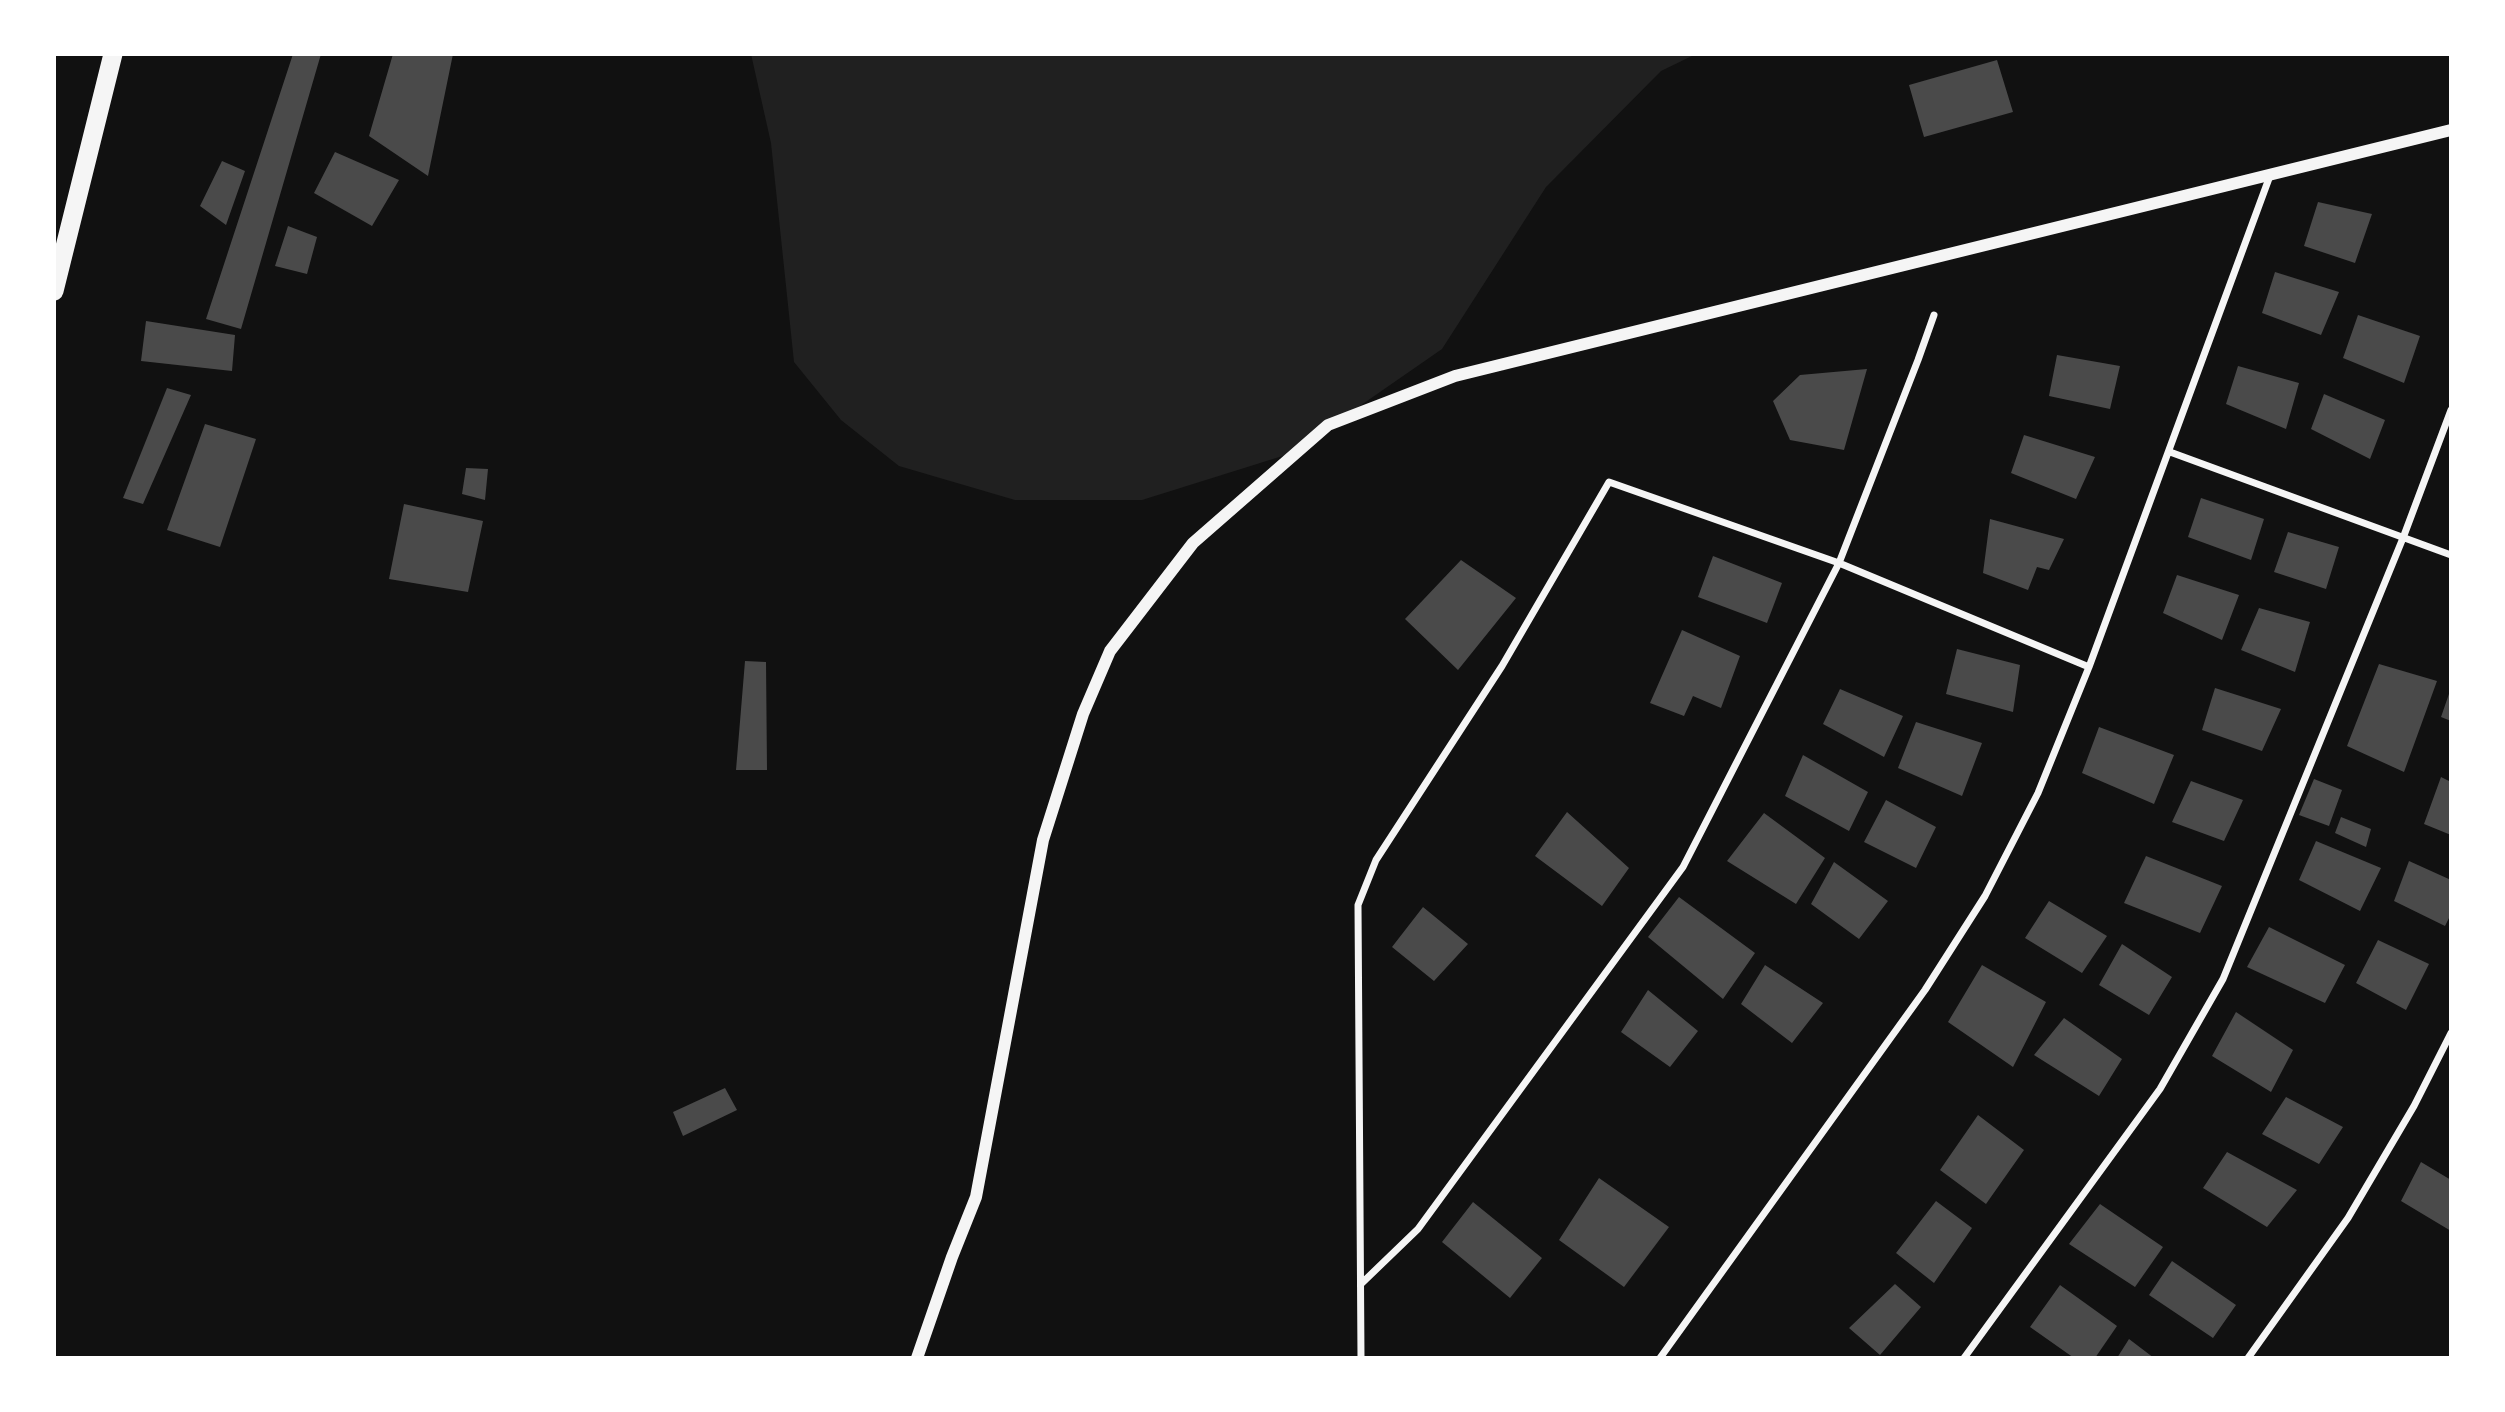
<!DOCTYPE html>
<html>
<head>
<meta charset="utf-8">
<style>
  body { margin:0 }
  #map { position:relative; width:2505px; height:1412px; overflow:hidden; background:#111; font-family:"IBM Plex Sans",sans-serif }
  canvas { display:block }
  .frame { position:absolute; inset:0; border:56px solid #fff; pointer-events:none }
</style>
</head>
<body>
<div id="map">
<canvas width="2505" height="1412"></canvas>
<div class="frame"></div>
</div>
<script>
const ctx = document.querySelector('canvas').getContext('2d');
ctx.lineJoin = 'round';
function fill(path, color) {
  ctx.fillStyle = color;
  ctx.fill(path, 'evenodd');
}
function shape(rows) {
  const path = new Path2D();
  for (const r of rows) {
    path.moveTo(r[0], r[1]);
    for (let i = 2; i < r.length; i += 2) path.lineTo(r[i], r[i + 1]);
  }
  return path;
}
function strokePath(path, color, width, dash) {
  ctx.strokeStyle = color;
  ctx.lineWidth = width;
  ctx.lineCap = dash ? 'butt' : 'round';
  ctx.setLineDash(dash || []);
  ctx.stroke(path);
}
const green = shape([
  [751,54,1696,54,1661,71,1546,187,1442,349,1292,453,1142,500,1015,500,899,466,841,420,794,362,771,143]
]);
const building = shape([
  [293,54,321,54,241,329,206,319],
  [393,54,453,54,428,176,369,136],
  [1997,60,2013,112,1924,137,1909,85],
  [335,152,399,180,372,226,314,193],
  [222,161,245,171,226,225,200,206],
  [2318,202,2372,214,2355,263,2304,246],
  [288,226,317,237,307,274,275,266],
  [2275,272,2339,292,2321,335,2262,313],
  [2358,315,2420,336,2404,383,2343,358],
  [146,321,235,335,232,371,141,361],
  [2057,355,2120,366,2110,409,2049,396],
  [2238,366,2299,383,2286,429,2226,404],
  [1867,369,1844,450,1790,440,1773,401,1800,375],
  [167,388,191,395,143,504,123,498],
  [2324,394,2385,420,2370,459,2311,429],
  [205,424,256,439,220,547,167,530],
  [2024,435,2095,457,2076,499,2011,473],
  [466,468,488,469,485,500,462,494],
  [2201,498,2264,519,2251,560,2188,537],
  [404,504,483,521,468,592,389,579],
  [1990,519,2064,539,2049,570,2037,567,2028,590,1983,573],
  [2288,532,2339,547,2326,589,2274,572],
  [1713,556,1782,583,1767,623,1698,597],
  [1461,560,1516,598,1458,670,1405,619],
  [2177,575,2239,595,2222,640,2163,613],
  [2259,608,2310,622,2295,672,2241,650],
  [1682,630,1740,656,1721,708,1693,696,1684,716,1650,703],
  [1957,649,2020,665,2013,712,1946,694],
  [745,661,766,662,767,770,736,770],
  [2379,664,2437,681,2404,772,2347,746],
  [2215,688,2281,709,2262,751,2202,730],
  [1840,689,1903,716,1884,757,1823,724],
  [2450,691,2451,691,2451,721,2441,717],
  [1916,722,1982,743,1962,796,1898,768],
  [2099,727,2174,755,2154,804,2082,773],
  [1803,755,1868,792,1849,831,1785,796],
  [2441,777,2451,782,2451,835,2424,824],
  [2314,779,2342,790,2329,826,2299,815],
  [2191,781,2243,800,2224,841,2172,822],
  [1886,800,1936,827,1916,868,1864,842],
  [1567,812,1629,868,1602,906,1535,856],
  [1764,813,1825,858,1796,904,1727,861],
  [2341,817,2371,829,2366,847,2335,833],
  [2316,841,2381,868,2360,911,2299,880],
  [2146,856,2222,886,2200,933,2124,903],
  [2409,861,2451,880,2451,914,2445,926,2394,901],
  [1834,862,1888,901,1859,939,1811,904],
  [1679,897,1755,953,1723,999,1648,937],
  [2049,901,2107,936,2082,973,2025,938],
  [1423,907,1468,944,1434,981,1392,947],
  [2269,927,2345,965,2325,1003,2247,967],
  [2378,940,2429,964,2406,1010,2356,983],
  [2122,944,2172,977,2149,1015,2099,985],
  [1765,965,1823,1003,1792,1043,1741,1004],
  [1982,965,2046,1002,2013,1067,1948,1022],
  [1648,990,1698,1031,1670,1067,1621,1032],
  [2236,1012,2293,1050,2271,1092,2212,1056],
  [2064,1018,2122,1059,2099,1096,2034,1055],
  [725,1088,737,1110,683,1136,673,1112],
  [2286,1097,2343,1127,2319,1164,2262,1134],
  [1978,1115,2024,1150,1986,1204,1940,1170],
  [2227,1152,2297,1190,2267,1227,2203,1188],
  [2421,1162,2451,1180,2451,1231,2401,1201],
  [1599,1178,1669,1227,1624,1287,1559,1240],
  [1936,1201,1972,1228,1934,1283,1896,1253],
  [1473,1202,1542,1258,1510,1298,1442,1242],
  [2100,1204,2163,1247,2135,1287,2069,1244],
  [2172,1261,2236,1305,2213,1338,2149,1295],
  [1895,1284,1921,1307,1880,1355,1849,1328],
  [2060,1285,2117,1326,2095,1358,2074,1358,2030,1327],
  [2129,1339,2154,1358,2117,1358]
]);
const minor = shape([
  [2170,452,2451,555],
  [1362,1283,1418,1229,1683,867,1839,563,1918,360,1934,315],
  [1361,1358,1358,905,1376,860,1502,666,1609,482,1839,563,2089,667],
  [1660,1358,1925,990,1985,896,2038,793,2089,667,2271,173],
  [1964,1358,2160,1089,2223,979,2403,538,2451,410],
  [2248,1358,2348,1218,2414,1106,2451,1033]
]);
const tertiary = shape([
  [917,1358,952,1257,976,1197,1043,840,1083,714,1110,651,1193,543,1328,425,1455,376,2451,130]
]);
const trunk = shape([
  [54,291,113,54]
]);
fill(green, '#202020');
fill(building, '#4a4a4a');
strokePath(minor, '#f5f5f5', 7);
strokePath(tertiary, '#f5f5f5', 12);
strokePath(trunk, '#f5f5f5', 19);
</script>
</body>
</html>
